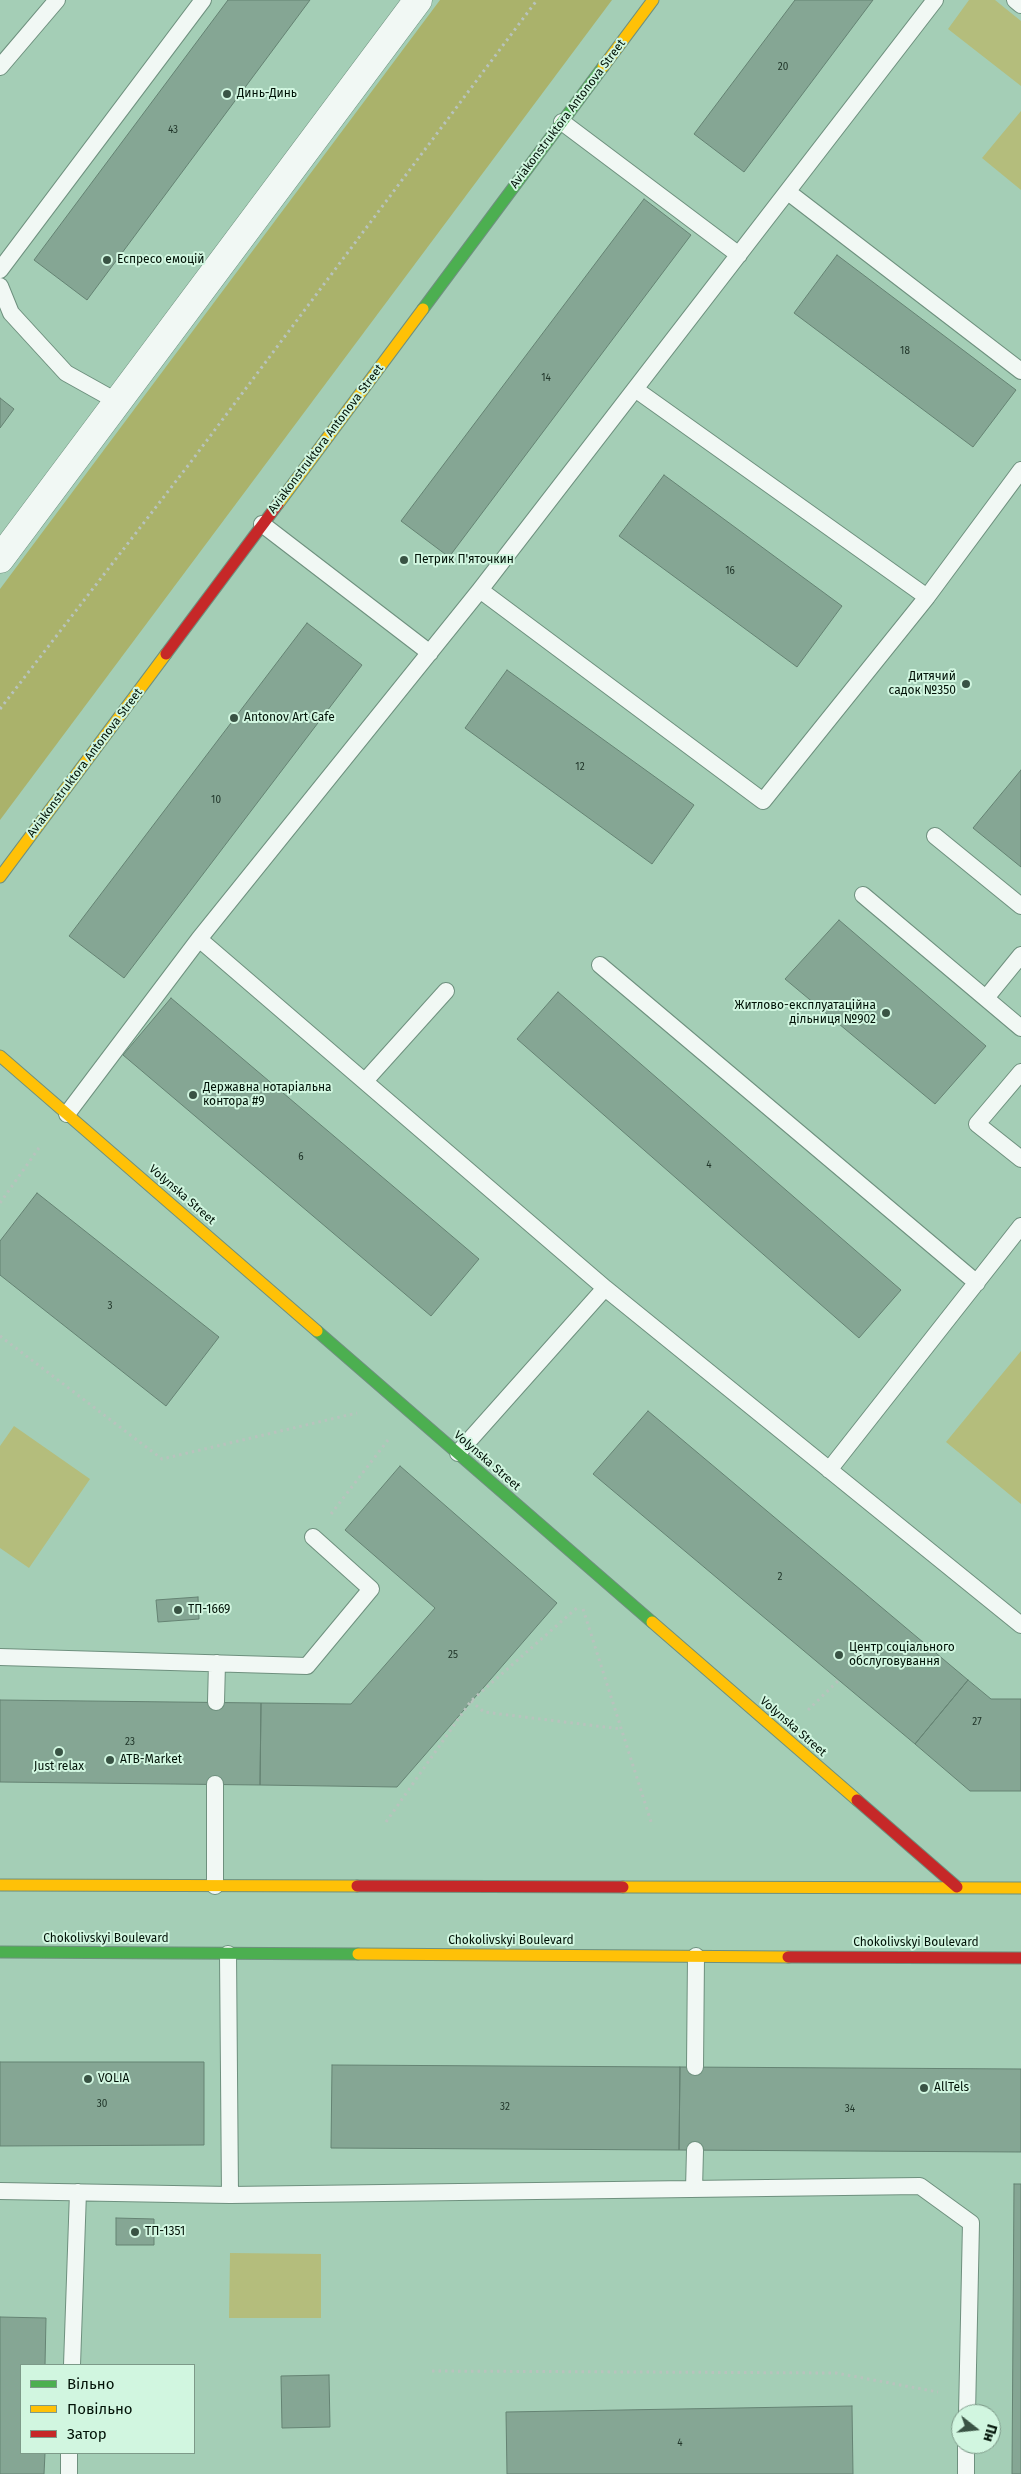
<!DOCTYPE html>
<html>
<head>
<meta charset="utf-8">
<style>
  body { margin:0 }
  #map { position:relative; width:1021px; height:2474px; overflow:hidden; background:#a4ceb6; font-family:"Fira Sans",sans-serif }
  canvas { display:block }
  .legend { position:absolute; left:20px; top:2364px; width:175px; height:90px; box-sizing:border-box; background:#d1f6e0; border:1px solid #7d9a89; margin:0; padding:6px 9px; list-style:none; font-size:15px; color:#001106 }
  .legend li { display:flex; align-items:center; gap:10px; height:25px }
  .legend b { width:25px; border:1px solid #7d9a89 }
  .north { position:absolute; left:951px; top:2404px; width:50px; height:50px; box-sizing:border-box; background:#d1f6e0; border:1px solid #7d9a89; border-radius:50%; rotate:106deg; font-size:14px; font-weight:700; line-height:20px; text-align:center; color:#001106 }
  .north::after { content:''; display:block; margin:auto; width:18px; height:22px; background:#395344; clip-path:polygon(50% 0,100% 100%,50% 72%,0 100%) }
</style>
</head>
<body>
<div id="map">
<canvas width="1021" height="2474"></canvas>
<ul class="legend">
<li><b style="height:6px;background:#4caf50"></b>Вільно</li>
<li><b style="height:6px;background:#ffc107"></b>Повільно</li>
<li><b style="height:6px;background:#c62828"></b>Затор</li>
</ul>
<div class="north">Пн</div>
</div>
<script>
const ctx = document.querySelector('canvas').getContext('2d');
ctx.lineJoin = 'round';
function fill(path, color) {
  ctx.fillStyle = color;
  ctx.fill(path, 'evenodd');
}
function shape(rows) {
  const path = new Path2D();
  for (const r of rows) {
    path.moveTo(r[0], r[1]);
    for (let i = 2; i < r.length; i += 2) path.lineTo(r[i], r[i + 1]);
  }
  return path;
}
function strokePath(path, color, width, dash) {
  ctx.strokeStyle = color;
  ctx.lineWidth = width;
  ctx.lineCap = dash ? 'butt' : 'round';
  ctx.setLineDash(dash || []);
  ctx.stroke(path);
}
function write(font, color, halo, rows, align = 'center') {
  ctx.font = font + ' "Fira Sans",sans-serif';
  ctx.lineWidth = 4;
  ctx.setLineDash([]);
  ctx.textBaseline = 'middle';
  ctx.strokeStyle = halo;
  ctx.fillStyle = color;
  for (const [text, x, y, turn = 0] of rows) {
    ctx.save();
    ctx.translate(x, y);
    ctx.rotate((+turn || 0) * Math.PI / 180);
    ctx.textAlign = isNaN(turn) ? turn : align;
    if (halo) ctx.strokeText(text, 0, 0);
    ctx.fillText(text, 0, 0);
    ctx.restore();
  }
}
const green = shape([
  [969,0,995,0,1021,21,1021,86,948,29],
  [1021,111,1021,190,982,158],
  [1021,1351,1021,1504,946,1442],
  [14,1426,90,1479,29,1568,0,1548,0,1446],
  [230,2253,321,2254,321,2318,229,2318]
]);
const forest = shape([
  [440,0,612,0,0,820,0,589]
]);
const building = shape([
  [228,0,310,0,87,300,34,260,228,0],
  [795,0,873,0,744,172,694,134,795,0],
  [644,199,691,235,449,557,401,521,644,199],
  [837,255,1016,390,973,447,794,313,837,255],
  [0,398,14,409,0,428,0,398],
  [664,475,842,606,797,667,619,536,664,475],
  [307,623,362,665,124,978,69,936,307,623],
  [507,670,694,805,652,864,465,728,507,670],
  [1021,770,1021,867,973,828,1021,770],
  [839,920,986,1046,935,1104,785,979,839,920],
  [558,992,901,1290,859,1338,517,1039,558,992],
  [171,998,479,1259,431,1316,123,1055,171,998],
  [37,1193,219,1337,166,1406,0,1275,0,1241,37,1193],
  [648,1411,968,1680,915,1744,593,1474,648,1411],
  [400,1466,557,1603,397,1787,260,1785,261,1703,351,1704,435,1608,345,1530,400,1466],
  [198,1597,199,1619,158,1622,156,1600,198,1597],
  [968,1680,991,1699,1021,1699,1021,1791,970,1791,915,1744,968,1680],
  [0,1700,261,1703,260,1785,0,1782,0,1700],
  [0,2062,204,2062,204,2145,0,2146,0,2062],
  [332,2065,680,2067,679,2150,331,2148,332,2065],
  [680,2067,1021,2069,1021,2152,679,2150,680,2067],
  [1014,2184,1021,2184,1021,2474,1012,2474,1014,2184],
  [116,2218,154,2219,154,2245,116,2245,116,2218],
  [0,2317,46,2318,45,2365,21,2365,21,2453,45,2453,44,2474,0,2474,0,2317],
  [329,2375,330,2427,282,2428,281,2376,329,2375],
  [852,2406,853,2474,507,2474,506,2412,852,2406]
]);
const path = shape([
  [0,709,190,463,537,0],
  [0,1203,41,1145],
  [0,1336,162,1459,357,1413],
  [331,1514,388,1440],
  [583,1609,652,1825],
  [471,1701,484,1712,621,1729],
  [808,1710,839,1680],
  [386,1822,471,1701,579,1606],
  [432,2371,836,2373,938,2392]
]);
const lane = shape([
  [1015,0,1021,5],
  [0,67,57,0],
  [562,122,739,255],
  [788,192,1021,371],
  [0,270,203,0],
  [0,286,11,313,66,373,118,402],
  [635,389,927,597],
  [262,524,430,653],
  [480,590,763,801,927,597,1021,470],
  [935,836,1021,906],
  [863,895,1021,1028],
  [199,939,605,1288,1021,1625],
  [600,965,977,1283],
  [986,998,1021,955],
  [1021,1072,977,1124,1021,1159],
  [365,1081,446,991],
  [67,1114,199,939,480,590,935,0],
  [458,1453,605,1288],
  [829,1470,1021,1226],
  [0,1657,307,1666,371,1589,313,1537],
  [216,1702,217,1663],
  [215,1886,215,1784],
  [228,1954,230,2195],
  [695,2067,696,1956],
  [694,2189,695,2150],
  [0,2191,230,2195,920,2186,971,2223,967,2414],
  [72,2365,78,2192],
  [69,2474,69,2453],
  [966,2474,966,2444]
]);
const street = shape([
  [0,559,418,0]
]);
const fast = shape([
  [423,309,603,67],
  [317,1331,652,1622],
  [0,1952,358,1954]
]);
const slow = shape([
  [603,67,653,0],
  [278,504,423,309],
  [0,877,166,654],
  [0,1056,317,1331],
  [652,1622,857,1800],
  [0,1885,357,1886],
  [623,1887,1021,1888],
  [358,1954,788,1957]
]);
const jam = shape([
  [166,654,278,504],
  [857,1800,957,1887],
  [357,1886,623,1887],
  [788,1957,1021,1958]
]);
const markers = [
  [227,94,5,"#395344"],
  [107,260,5,"#395344"],
  [404,560,5,"#395344"],
  [966,684,5,"#395344"],
  [234,718,5,"#395344"],
  [886,1013,5,"#395344"],
  [193,1095,5,"#395344"],
  [178,1610,5,"#395344"],
  [839,1655,5,"#395344"],
  [59,1752,5,"#395344"],
  [110,1760,5,"#395344"],
  [88,2079,5,"#395344"],
  [924,2088,5,"#395344"],
  [135,2232,5,"#395344"]
];
const numberNames = [
  ["20",783,67],
  ["43",173,130],
  ["18",905,351],
  ["14",546,378],
  ["16",730,571],
  ["12",580,767],
  ["10",216,800],
  ["6",301,1157],
  ["4",709,1165],
  ["3",110,1306],
  ["2",780,1577],
  ["25",453,1655],
  ["27",977,1722],
  ["23",130,1742],
  ["30",102,2104],
  ["32",505,2107],
  ["34",850,2109],
  ["4",680,2443]
];
const poiNames = [
  ["Динь-Динь",237,94],
  ["Еспресо емоцій",117,260],
  ["Петрик П'яточкин",414,560],
  ["Дитячий",956,677,"right"],
  ["садок №350",956,691,"right"],
  ["Antonov Art Cafe",244,718],
  ["Житлово-експлуатаційна",876,1006,"right"],
  ["дільниця №902",876,1020,"right"],
  ["Державна нотаріальна",203,1088],
  ["контора #9",203,1102],
  ["ТП-1669",188,1610],
  ["Центр соціального",849,1648],
  ["обслуговування",849,1662],
  ["ATB-Market",120,1760],
  ["Just relax",59,1767,"center"],
  ["VOLIA",98,2079],
  ["AllTels",934,2088],
  ["ТП-1351",145,2232]
];
const streetNames = [
  ["Aviakonstruktora Antonova Street",568,114,-53],
  ["Aviakonstruktora Antonova Street",326,439,-53],
  ["Aviakonstruktora Antonova Street",85,763,-53],
  ["Volynska Street",182,1195,41],
  ["Volynska Street",487,1461,41],
  ["Volynska Street",793,1727,41],
  ["Chokolivskyi Boulevard",106,1939],
  ["Chokolivskyi Boulevard",511,1941],
  ["Chokolivskyi Boulevard",916,1943]
];
fill(green, '#b4bd7c');
fill(forest, '#aab26b');
fill(building, '#85a694');
strokePath(building, '#658373', 1);
strokePath(lane, '#6e907e', 18);
strokePath(street, '#6e907e', 29);
strokePath(fast, '#6e907e', 13);
strokePath(slow, '#6e907e', 13);
strokePath(jam, '#6e907e', 13);
strokePath(path, '#b8c3bd', 3, [2.5, 4]);
strokePath(lane, '#f1f8f4', 16);
strokePath(street, '#f1f8f4', 28);
strokePath(fast, '#4caf50', 11);
strokePath(slow, '#ffc107', 11);
strokePath(jam, '#c62828', 11);
for (const [x, y, r, color] of markers) {
  const dot = new Path2D();
  dot.arc(x, y, r, 0, 2 * Math.PI);
  ctx.fillStyle = color;
  ctx.fill(dot);
  strokePath(dot, '#d1f6e0', 2);
}
write('10px', '#21362a', null, numberNames);
write('12px', '#001106', '#d1f6e0', poiNames, 'left');
write('12px', '#001106', '#d1f6e0', streetNames);
</script>
</body>
</html>
